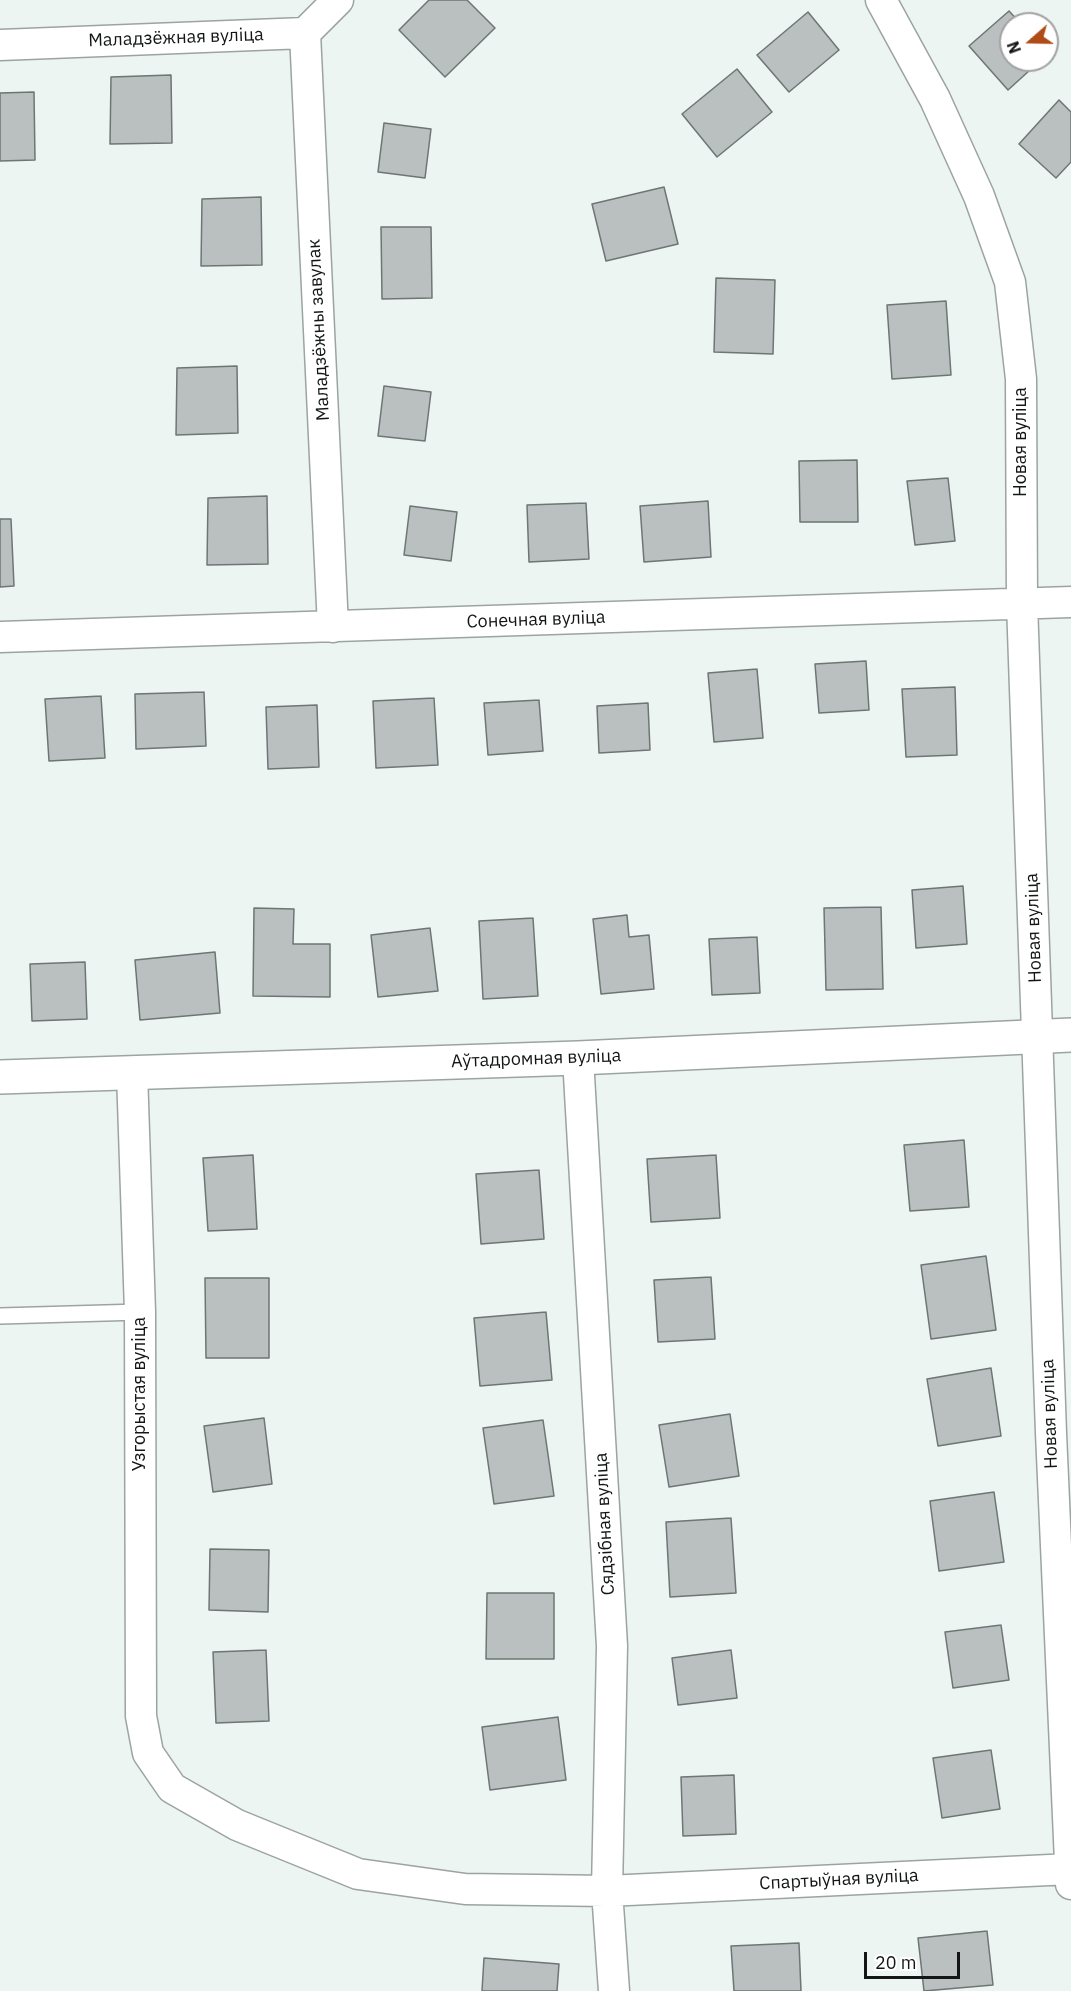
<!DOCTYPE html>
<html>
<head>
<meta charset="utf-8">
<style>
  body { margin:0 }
  #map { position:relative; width:1071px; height:1991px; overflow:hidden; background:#edf5f3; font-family:"IBM Plex Sans",sans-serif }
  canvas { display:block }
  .north { position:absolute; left:999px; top:12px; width:60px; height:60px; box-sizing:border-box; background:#fff; border:2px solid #a1a2a1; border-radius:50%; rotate:250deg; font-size:16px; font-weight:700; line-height:24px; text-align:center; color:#131615 }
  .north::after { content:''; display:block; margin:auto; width:21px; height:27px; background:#af4b16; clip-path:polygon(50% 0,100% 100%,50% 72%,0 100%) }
  .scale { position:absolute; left:864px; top:1952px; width:96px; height:27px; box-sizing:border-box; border:3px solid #131615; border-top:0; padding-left:8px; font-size:18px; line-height:21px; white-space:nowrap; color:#131615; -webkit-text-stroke:4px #fff; paint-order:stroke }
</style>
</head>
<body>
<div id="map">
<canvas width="1071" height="1991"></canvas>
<div class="north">N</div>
<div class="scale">20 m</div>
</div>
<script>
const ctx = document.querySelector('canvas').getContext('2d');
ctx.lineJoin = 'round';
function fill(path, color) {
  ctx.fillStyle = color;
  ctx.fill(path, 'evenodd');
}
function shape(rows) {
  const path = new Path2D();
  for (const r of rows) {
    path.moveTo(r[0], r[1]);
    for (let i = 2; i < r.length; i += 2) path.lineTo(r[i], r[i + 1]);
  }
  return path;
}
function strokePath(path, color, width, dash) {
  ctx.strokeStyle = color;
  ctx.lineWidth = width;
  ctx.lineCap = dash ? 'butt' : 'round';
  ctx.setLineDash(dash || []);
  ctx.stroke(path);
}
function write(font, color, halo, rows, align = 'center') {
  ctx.font = font + ' "IBM Plex Sans",sans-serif';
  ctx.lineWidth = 6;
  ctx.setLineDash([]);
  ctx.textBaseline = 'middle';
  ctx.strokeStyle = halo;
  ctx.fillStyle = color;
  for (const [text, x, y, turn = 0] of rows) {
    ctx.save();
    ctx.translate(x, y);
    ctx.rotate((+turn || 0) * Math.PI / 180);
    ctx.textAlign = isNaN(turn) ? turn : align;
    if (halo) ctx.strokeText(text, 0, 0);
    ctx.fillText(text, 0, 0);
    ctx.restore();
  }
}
const building = shape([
  [429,0,467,0,495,28,445,77,399,30,429,0],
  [1009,11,1021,24,1011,24,1011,60,1041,60,1008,90,969,46,1009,11],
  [808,12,839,50,789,92,757,55,808,12],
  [737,69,772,112,717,157,682,114,737,69],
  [171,75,172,143,110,144,111,77,171,75],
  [34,92,35,160,0,161,0,93,34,92],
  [1059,100,1071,112,1071,162,1056,178,1019,144,1059,100],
  [384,123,431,129,425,178,378,172,384,123],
  [664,187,678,244,606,261,592,204,664,187],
  [261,197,262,265,201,266,202,199,261,197],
  [381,227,431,227,432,298,382,299,381,227],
  [716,278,775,280,773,354,714,352,716,278],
  [946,301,951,375,892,379,887,305,946,301],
  [237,366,238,433,176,435,177,368,237,366],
  [384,386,431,392,425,441,378,436,384,386],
  [857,460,858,522,800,522,799,461,857,460],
  [948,478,955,541,915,545,907,481,948,478],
  [267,496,268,564,207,565,208,498,267,496],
  [708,501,711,557,644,562,640,506,708,501],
  [586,503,589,559,529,562,527,505,586,503],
  [410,506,457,512,451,561,404,555,410,506],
  [0,519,11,519,14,586,0,587,0,519],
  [866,661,869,710,819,713,815,664,866,661],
  [757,669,763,738,714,742,708,673,757,669],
  [955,687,957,755,906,757,902,689,955,687],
  [204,692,206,746,136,749,135,694,204,692],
  [101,696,105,758,49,761,45,699,101,696],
  [434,698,438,765,376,768,373,701,434,698],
  [539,700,543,751,488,755,484,703,539,700],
  [648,703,650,750,599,753,597,706,648,703],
  [317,705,319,767,268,769,266,707,317,705],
  [963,886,967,944,916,948,912,890,963,886],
  [881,907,883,989,826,990,824,908,881,907],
  [254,908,294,909,293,944,330,944,330,997,253,996,254,908],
  [627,915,629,937,649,935,654,989,601,994,593,919,627,915],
  [533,918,538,996,483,999,479,921,533,918],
  [430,928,438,991,378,997,371,935,430,928],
  [757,937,760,993,712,995,709,939,757,937],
  [215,952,220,1013,140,1020,135,960,215,952],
  [85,962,87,1019,32,1021,30,964,85,962],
  [964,1140,969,1207,910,1211,904,1145,964,1140],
  [253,1155,257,1229,208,1231,203,1158,253,1155],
  [716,1155,720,1218,651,1222,647,1159,716,1155],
  [539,1170,544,1239,481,1244,476,1174,539,1170],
  [986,1256,996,1330,931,1339,921,1265,986,1256],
  [711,1277,715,1339,658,1342,654,1280,711,1277],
  [205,1278,269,1278,269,1358,206,1358,205,1278],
  [546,1312,552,1380,480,1386,474,1318,546,1312],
  [991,1368,1001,1436,938,1446,927,1379,991,1368],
  [730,1414,739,1476,669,1487,659,1425,730,1414],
  [264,1418,272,1484,213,1492,204,1426,264,1418],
  [543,1420,554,1496,494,1504,483,1428,543,1420],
  [994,1492,1004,1562,939,1571,930,1501,994,1492],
  [731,1518,736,1593,670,1597,666,1522,731,1518],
  [210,1549,269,1550,268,1612,209,1610,210,1549],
  [487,1593,554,1593,554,1659,486,1659,487,1593],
  [1001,1625,1009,1680,953,1688,945,1632,1001,1625],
  [266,1650,269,1721,216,1723,213,1652,266,1650],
  [731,1650,737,1698,678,1705,672,1658,731,1650],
  [558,1717,566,1780,490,1790,482,1727,558,1717],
  [991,1750,1000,1809,942,1818,933,1758,991,1750],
  [734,1775,736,1834,683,1836,681,1777,734,1775],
  [987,1931,993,1985,924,1991,918,1938,987,1931],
  [799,1943,801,1991,734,1991,731,1946,799,1943],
  [484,1958,559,1964,557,1991,482,1991,484,1958]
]);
const lane = shape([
  [0,1316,140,1312]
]);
const street = shape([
  [881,0,935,99,979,196,1010,282,1021,379,1022,603,1051,1433,1071,1884],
  [305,33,333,627],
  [0,45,305,33,338,0],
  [0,637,1071,602],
  [578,1058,612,1646,607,1891,614,1991],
  [132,1072,140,1312,141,1716,148,1753,172,1788,237,1825,358,1874,465,1889,607,1891,1071,1869]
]);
const secondary = shape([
  [0,1077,578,1058,1071,1035]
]);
const streetNames = [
  ["Маладзёжная вуліца",176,38,-2],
  ["Маладзёжны завулак",319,330,-93],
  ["Новая вуліца",1021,442,-90],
  ["Сонечная вуліца",536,620,-2],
  ["Новая вуліца",1034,928,-92],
  ["Аўтадромная вуліца",536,1059,-2],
  ["Узгорыстая вуліца",140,1394,-90],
  ["Новая вуліца",1050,1414,-92],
  ["Сядзібная вуліца",605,1524,-93],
  ["Спартыўная вуліца",839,1880,-3]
];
fill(building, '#b9c0bf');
strokePath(building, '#6e7574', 1.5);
strokePath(lane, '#9ca4a2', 18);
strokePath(street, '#9ca4a2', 33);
strokePath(secondary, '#9ca4a2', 36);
strokePath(lane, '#fff', 15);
strokePath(street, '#fff', 30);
strokePath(secondary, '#fff', 33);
write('18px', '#131615', '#fff', streetNames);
</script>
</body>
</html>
